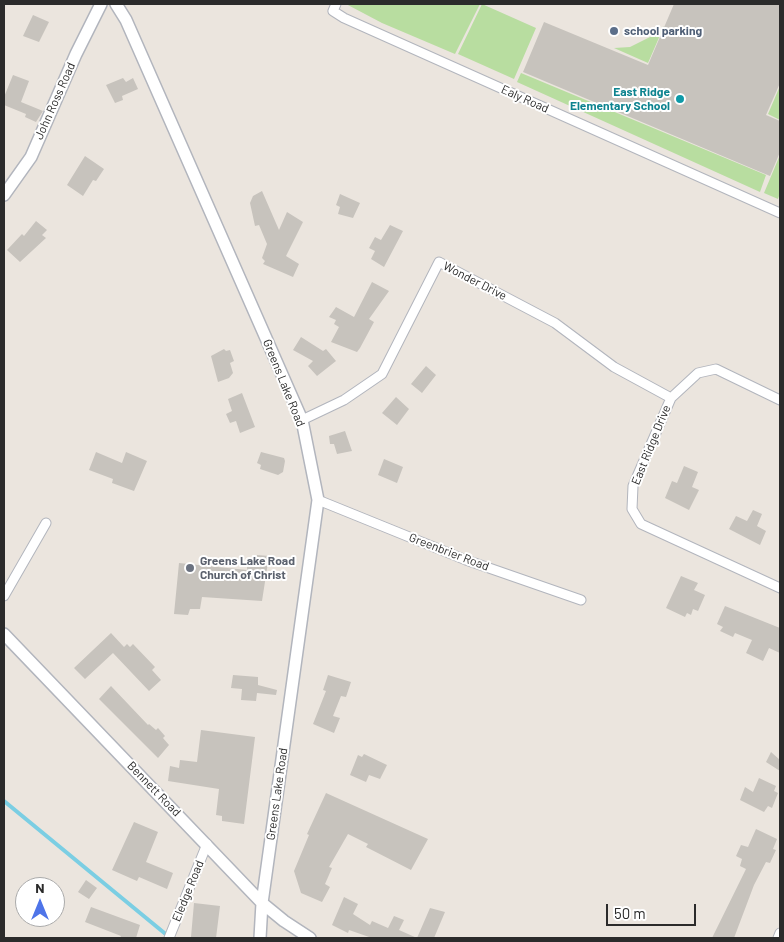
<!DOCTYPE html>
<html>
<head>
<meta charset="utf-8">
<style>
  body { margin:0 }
  #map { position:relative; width:784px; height:942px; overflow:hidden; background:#ebe5de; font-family:Barlow,sans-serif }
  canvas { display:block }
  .frame { position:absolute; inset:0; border:5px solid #2b2b2b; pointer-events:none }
  .north { position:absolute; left:15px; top:877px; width:50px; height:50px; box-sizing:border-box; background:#fff; border:1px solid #aaa; border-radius:50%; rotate:0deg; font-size:14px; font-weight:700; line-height:20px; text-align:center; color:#2b2b2b }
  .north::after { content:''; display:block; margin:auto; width:18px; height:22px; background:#4e74e9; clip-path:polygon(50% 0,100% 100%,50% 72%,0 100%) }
  .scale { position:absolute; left:606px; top:904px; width:90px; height:22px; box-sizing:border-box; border:2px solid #2b2b2b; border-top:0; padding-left:6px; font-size:15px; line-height:18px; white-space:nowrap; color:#2b2b2b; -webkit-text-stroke:4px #fff; paint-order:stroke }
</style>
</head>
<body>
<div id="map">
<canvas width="784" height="942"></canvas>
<div class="frame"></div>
<div class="north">N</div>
<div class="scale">50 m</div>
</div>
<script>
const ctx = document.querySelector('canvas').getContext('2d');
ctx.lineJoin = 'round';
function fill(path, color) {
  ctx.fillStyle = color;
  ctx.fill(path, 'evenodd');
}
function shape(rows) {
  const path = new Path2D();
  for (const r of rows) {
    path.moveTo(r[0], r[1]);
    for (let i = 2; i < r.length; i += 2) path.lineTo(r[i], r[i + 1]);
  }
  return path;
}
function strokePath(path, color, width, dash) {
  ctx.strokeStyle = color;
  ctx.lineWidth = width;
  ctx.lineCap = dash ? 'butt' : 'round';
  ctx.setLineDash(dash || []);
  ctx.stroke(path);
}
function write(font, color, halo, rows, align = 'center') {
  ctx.font = font + ' Barlow,sans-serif';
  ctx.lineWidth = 4;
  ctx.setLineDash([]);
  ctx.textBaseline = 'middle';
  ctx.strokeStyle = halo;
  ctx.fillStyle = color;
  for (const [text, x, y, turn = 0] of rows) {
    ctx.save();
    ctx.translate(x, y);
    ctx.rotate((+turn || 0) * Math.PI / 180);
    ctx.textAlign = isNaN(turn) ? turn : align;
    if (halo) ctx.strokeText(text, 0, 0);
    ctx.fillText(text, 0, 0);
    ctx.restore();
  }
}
const green = shape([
  [346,4,480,4,455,54,382,23],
  [482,4,536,28,514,79,458,54],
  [664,26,648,63,614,48,630,47,658,33],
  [521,73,766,175,760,192,517,82],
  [780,86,780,120,768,114],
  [780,155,780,193,778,199,764,193]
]);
const stream = shape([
  [4,801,168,936]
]);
const building = shape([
  [674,4,780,4,780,83,766,115,780,121,780,152,770,176,523,72,544,22,648,65],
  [33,15,49,22,39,42,23,36],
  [13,75,29,81,21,102,43,111,36,122,25,117,26,114,4,105,4,97],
  [123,78,126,82,133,78,138,89,122,96,123,100,115,103,106,85],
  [85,156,104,169,96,181,93,180,83,196,67,185],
  [262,191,279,230,287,212,303,222,286,256,299,264,293,277,263,264,265,261,262,258,267,244,259,225,255,226,250,203,253,196],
  [340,194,360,203,353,218,338,214,340,207,336,205],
  [36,221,47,230,42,235,46,238,20,262,7,250,22,234,24,236],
  [390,225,403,231,384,267,371,259,375,251,369,248,375,237,381,240],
  [372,282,389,291,369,319,374,322,360,348,357,352,331,342,339,327,334,324,336,320,329,317,336,307,354,317],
  [301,337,323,351,326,349,336,361,317,376,308,366,313,361,293,350],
  [224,349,226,351,230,350,234,361,230,363,233,373,229,378,218,382,211,356],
  [426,366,436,375,422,393,411,384],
  [242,393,255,427,240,433,236,421,230,423,226,414,232,411,228,399],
  [396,397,409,409,397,425,382,413],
  [345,431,352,451,337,454,334,444,330,444,329,436],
  [96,452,122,463,126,452,147,461,134,491,112,483,113,479,89,470],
  [261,452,284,458,285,461,283,472,278,475,260,469,261,465,257,463],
  [384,459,403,467,397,483,378,475],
  [684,466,698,472,692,487,699,490,689,510,665,498,672,481,677,483],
  [753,510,762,514,757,526,766,531,760,545,729,529,736,516,747,521],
  [257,555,269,556,262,601,202,597,200,609,190,609,188,615,174,614,179,563,247,570,247,563,256,564],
  [681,576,698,583,694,590,705,595,698,611,693,609,691,615,687,613,685,617,666,608],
  [725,606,780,628,780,653,769,648,763,661,746,653,752,640,735,633,733,637,720,631,723,627,717,624],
  [111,633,124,647,127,644,130,647,133,644,155,667,152,670,161,680,149,691,113,653,85,679,74,668],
  [233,675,258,677,258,685,277,690,276,695,257,693,256,701,241,700,242,689,231,688],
  [328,675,351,682,346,697,341,696,333,716,340,718,334,733,313,724,326,691,323,690],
  [111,686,148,725,149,724,156,730,158,728,165,736,163,738,169,745,158,758,99,699],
  [201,730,255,737,244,824,222,821,222,816,216,815,219,789,168,781,170,766,179,768,180,760,197,762],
  [771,752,780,760,780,771,766,762],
  [364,754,387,765,380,779,369,775,366,782,350,775,358,755,362,757],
  [759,778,776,786,774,791,778,793,772,808,768,806,764,812,740,800,745,787,753,792],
  [326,793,428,839,411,870,366,847,368,844,348,834,329,867,332,868,325,884,330,887,322,902,301,893,294,871,309,835,307,834],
  [134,822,158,832,146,862,173,873,167,889,139,877,137,881,112,870],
  [756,829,777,839,773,849,776,850,770,863,766,862,754,885,734,938,712,938,746,869,740,866,742,859,736,856,741,845,748,847],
  [86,880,97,888,89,899,78,892],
  [344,897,358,904,353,914,370,925,372,921,388,928,394,916,404,920,399,930,417,938,430,908,445,912,434,938,372,938,349,930,348,933,332,925],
  [194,903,220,906,216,938,191,937],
  [91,907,140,925,136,938,120,938,121,936,85,922]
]);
const minor = shape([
  [336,4,333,11,344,18,780,213],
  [780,400,716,369,698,373,671,398,633,486,632,509,641,524,780,588],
  [302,420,344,400,382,374,439,262,555,323,614,367,671,398],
  [318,500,466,560,581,600],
  [4,596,46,523],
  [169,938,207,844],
  [778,938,780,933]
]);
const tertiary = shape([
  [116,4,126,20,302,420,318,500,262,903,260,938],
  [4,195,31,157,76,54,101,4],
  [4,634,262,903,284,921,310,938]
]);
const markers = [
  [614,31,5,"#5c6f8a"],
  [680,99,5,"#0f9aa8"],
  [190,568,5,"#6b7280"]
];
const serviceNames = [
  ["school parking",624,31]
];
const cultureNames = [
  ["East Ridge",670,92],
  ["Elementary School",670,106]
];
const streetNames = [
  ["Ealy Road",525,99,24],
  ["John Ross Road",55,101,-66],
  ["Wonder Drive",475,281,27],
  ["Greens Lake Road",284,383,68],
  ["East Ridge Drive",651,445,-68],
  ["Greenbrier Road",449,552,21],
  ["Bennett Road",154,789,46],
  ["Greens Lake Road",277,794,-82],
  ["Eledge Road",188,891,-68]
];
const worshipNames = [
  ["Greens Lake Road",200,561],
  ["Church of Christ",200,575]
];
fill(green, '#b8dda0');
strokePath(stream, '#7bcee3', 4);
fill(building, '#c7c3bd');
strokePath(minor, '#b2b5bd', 11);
strokePath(tertiary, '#b2b5bd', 14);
strokePath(minor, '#fff', 9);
strokePath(tertiary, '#fff', 11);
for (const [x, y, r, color] of markers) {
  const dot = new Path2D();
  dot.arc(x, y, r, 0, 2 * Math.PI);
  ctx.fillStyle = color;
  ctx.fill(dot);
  strokePath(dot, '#fff', 2);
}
write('bold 12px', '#4e5e75', '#fff', serviceNames, 'left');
write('bold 12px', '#0d838f', '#fff', cultureNames, 'right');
write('12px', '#2b2b2b', '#fff', streetNames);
write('bold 12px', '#5b616d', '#fff', worshipNames, 'left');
</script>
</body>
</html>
